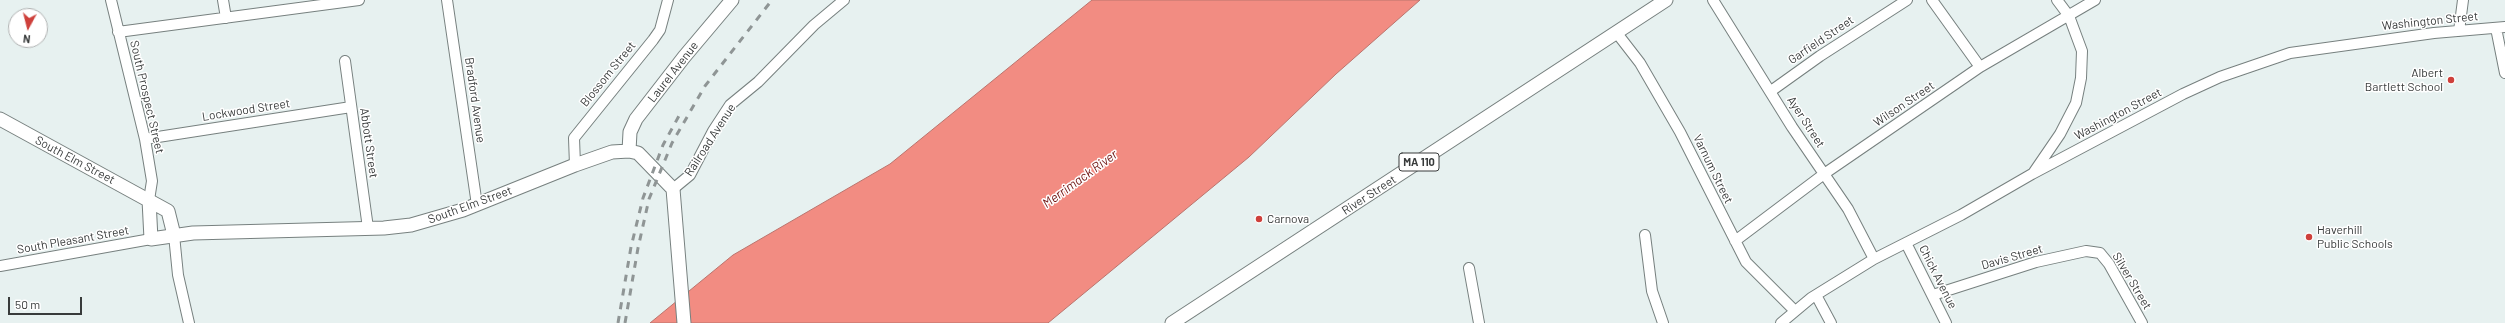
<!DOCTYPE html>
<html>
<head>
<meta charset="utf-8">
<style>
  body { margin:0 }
  #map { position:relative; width:2505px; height:323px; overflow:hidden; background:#e7f1f0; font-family:Barlow,sans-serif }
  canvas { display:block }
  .north { position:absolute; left:8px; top:8px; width:40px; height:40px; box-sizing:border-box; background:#fff; border:1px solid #afb1b1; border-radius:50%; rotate:187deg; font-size:11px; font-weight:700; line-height:16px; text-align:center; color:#383b3b }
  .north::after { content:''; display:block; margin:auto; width:14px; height:18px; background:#ce403b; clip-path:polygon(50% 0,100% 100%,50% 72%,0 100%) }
  .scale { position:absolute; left:8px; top:297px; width:74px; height:18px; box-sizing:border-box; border:2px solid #383b3b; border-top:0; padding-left:5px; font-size:12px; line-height:14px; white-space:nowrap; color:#383b3b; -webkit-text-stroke:3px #fff; paint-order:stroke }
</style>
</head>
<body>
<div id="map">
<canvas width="2505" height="323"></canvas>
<div class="north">N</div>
<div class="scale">50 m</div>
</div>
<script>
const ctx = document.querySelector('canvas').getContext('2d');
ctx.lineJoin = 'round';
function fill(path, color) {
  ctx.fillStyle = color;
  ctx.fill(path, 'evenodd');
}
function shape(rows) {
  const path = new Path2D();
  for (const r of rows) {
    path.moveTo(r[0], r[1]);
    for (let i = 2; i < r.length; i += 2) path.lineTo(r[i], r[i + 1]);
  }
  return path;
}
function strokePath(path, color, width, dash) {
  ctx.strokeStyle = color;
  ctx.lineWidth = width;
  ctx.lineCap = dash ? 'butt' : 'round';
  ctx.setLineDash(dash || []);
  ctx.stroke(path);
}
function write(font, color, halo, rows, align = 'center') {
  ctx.font = font + ' Barlow,sans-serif';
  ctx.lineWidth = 3;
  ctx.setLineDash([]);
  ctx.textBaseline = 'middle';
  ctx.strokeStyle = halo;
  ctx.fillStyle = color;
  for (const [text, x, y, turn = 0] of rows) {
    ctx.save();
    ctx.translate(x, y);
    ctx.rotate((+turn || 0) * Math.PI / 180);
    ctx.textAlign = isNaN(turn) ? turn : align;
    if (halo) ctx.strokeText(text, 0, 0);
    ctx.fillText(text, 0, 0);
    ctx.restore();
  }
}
const water = shape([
  [1092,0,1420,0,1336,74,1249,157,1048,323,650,323,733,255,890,164,1092,0]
]);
const minor = shape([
  [111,0,145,139,152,181,149,200],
  [223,0,226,18],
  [447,0,477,205],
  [1713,0,1792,127,1848,209,1874,259],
  [1932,0,1980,67],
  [2496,28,2505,73],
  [2459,31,2463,0],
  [118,32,359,0],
  [1616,32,1640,63,1680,132,1746,262,1795,311],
  [345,61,368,228],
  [1771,91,1820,56,1907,0],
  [145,139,351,107],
  [575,165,574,138,653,40,660,30,668,0],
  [2034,172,2060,134,2076,103,2081,78,2082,51,2069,16,2057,0],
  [673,189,690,175,713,131,730,105,758,82,814,25,844,0],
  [174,235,178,275,189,323],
  [1645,235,1652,291,1663,323],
  [1735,241,1824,174,1980,67,2095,0],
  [1906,243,1946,323],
  [0,266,151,239],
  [1469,268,1479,323],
  [1816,295,1831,323],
  [1933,295,2036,262,2086,251,2100,253,2109,264,2142,323],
  [1781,323,1811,298,1874,259,1961,215,2032,174,2183,94,2220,77,2290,53,2434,33,2505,27]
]);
const major = shape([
  [0,119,168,211,174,235],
  [629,151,630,132,636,119,684,57,732,0],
  [149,200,151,239,193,233,384,228,411,225,463,210,575,165,612,152,629,151,638,153,673,189,684,323],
  [1172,323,1666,0]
]);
const rail = shape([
  [618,323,631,247,643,198,663,145,680,114],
  [625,323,638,248,649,199,672,143,705,86,772,0]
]);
const markers = [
  [2451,80,4,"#ce403b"],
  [1259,219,4,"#ce403b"],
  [2309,237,4,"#ce403b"]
];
const shields = [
  [1419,162,40]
];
const shieldNames = [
  ["MA 110",1419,162]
];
const streetNames = [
  ["Washington Street",2430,21,-6],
  ["Garfield Street",1821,40,-34],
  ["Laurel Avenue",673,72,-52],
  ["Blossom Street",608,74,-51],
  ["South Prospect Street",147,97,77],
  ["Bradford Avenue",475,100,82],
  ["Wilson Street",1904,104,-34],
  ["Lockwood Street",246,110,-9],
  ["Washington Street",2118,114,-28],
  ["Ayer Street",1806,122,57],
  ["Railroad Avenue",710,140,-57],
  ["Abbott Street",369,143,82],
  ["South Elm Street",75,160,28],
  ["Varnum Street",1713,169,64],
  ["River Street",1369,195,-33],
  ["South Elm Street",470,205,-20],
  ["South Pleasant Street",73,240,-10],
  ["Davis Street",2012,257,-16],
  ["Chick Avenue",1938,277,63],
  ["Silver Street",2132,281,59]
];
const poiNames = [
  ["Albert",2443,73,"right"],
  ["Bartlett School",2443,87,"right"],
  ["Carnova",1267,219],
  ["Haverhill",2317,230],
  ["Public Schools",2317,244]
];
const waterNames = [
  ["Merrimack River",1080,179,-36]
];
fill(water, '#f28c82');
strokePath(water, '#ba746d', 1);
strokePath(minor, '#77807f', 12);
strokePath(major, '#77807f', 15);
strokePath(minor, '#fff', 10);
strokePath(major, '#fff', 13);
strokePath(rail, '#8f9595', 3, [7, 7]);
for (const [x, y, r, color] of markers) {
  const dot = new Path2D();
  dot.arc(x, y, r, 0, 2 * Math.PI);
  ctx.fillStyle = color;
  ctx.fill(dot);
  strokePath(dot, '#fff', 1.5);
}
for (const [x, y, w] of shields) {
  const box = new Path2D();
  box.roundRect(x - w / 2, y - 9, w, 18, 3);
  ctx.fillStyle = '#fff';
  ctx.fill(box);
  strokePath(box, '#383b3b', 1);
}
write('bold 11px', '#383b3b', null, shieldNames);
write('12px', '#383b3b', '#fff', streetNames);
write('12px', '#383b3b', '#fff', poiNames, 'left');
write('italic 13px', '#731917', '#fff', waterNames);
</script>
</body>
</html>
